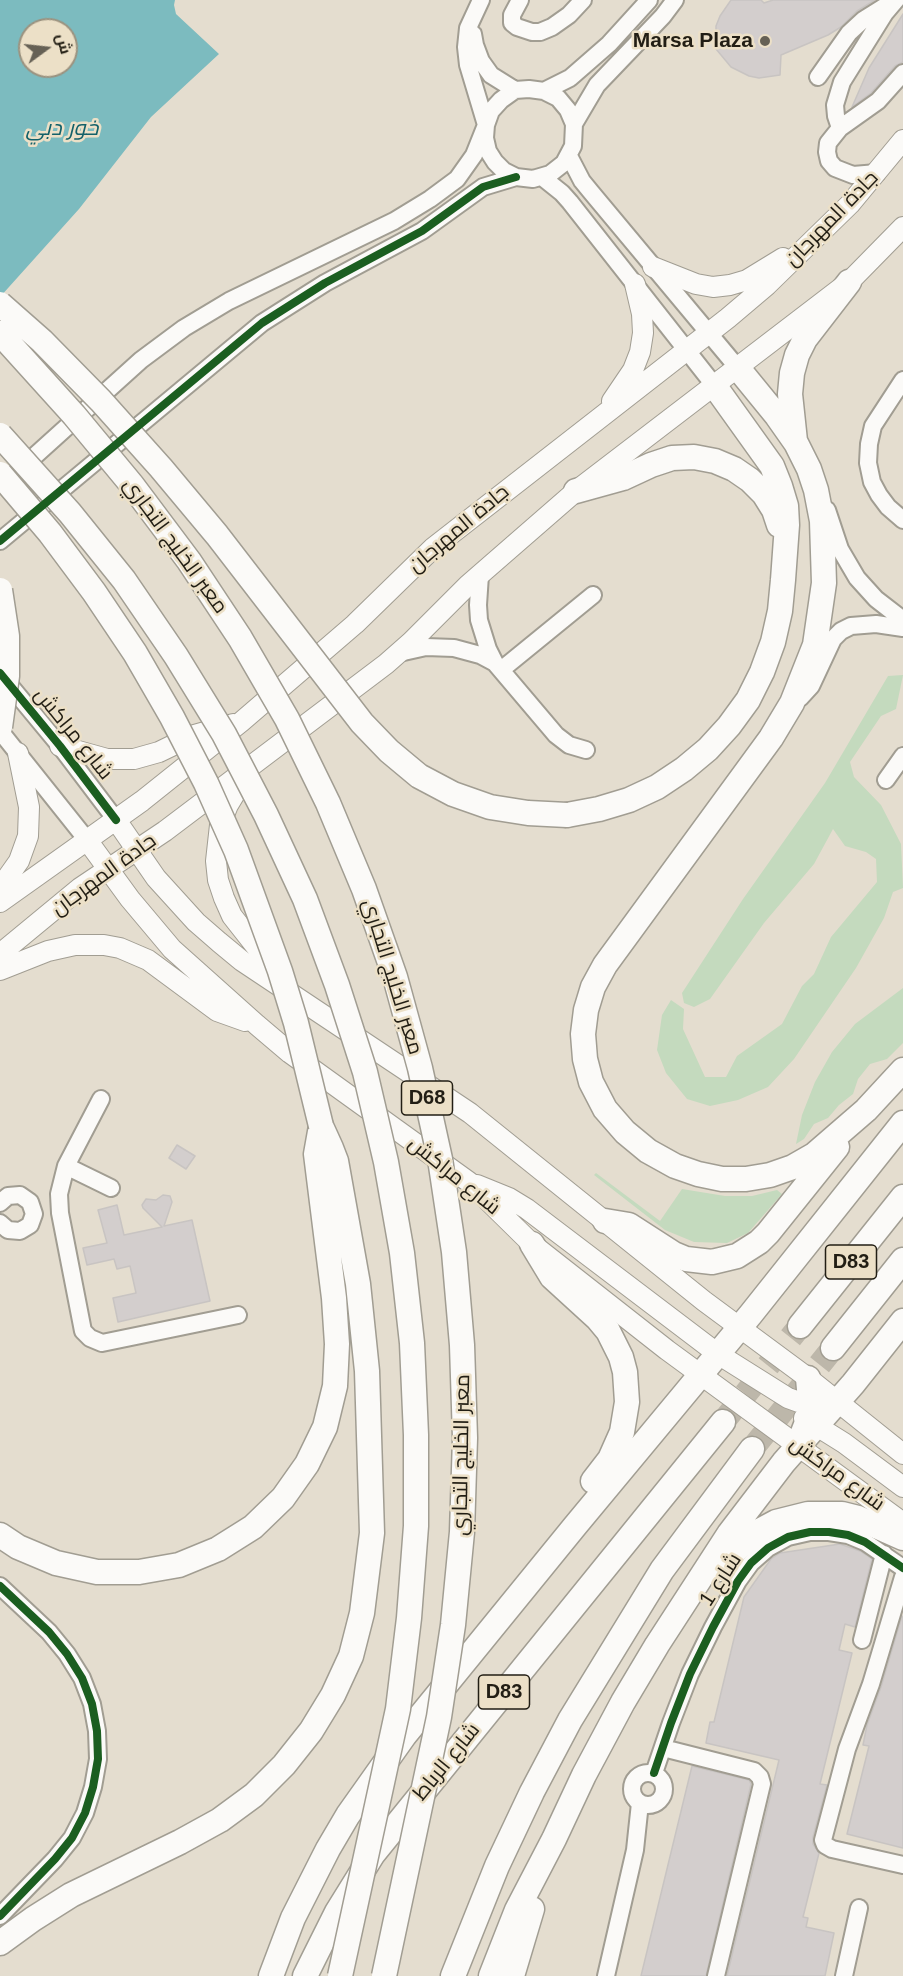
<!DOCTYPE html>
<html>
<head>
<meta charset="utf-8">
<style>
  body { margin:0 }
  #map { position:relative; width:903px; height:1976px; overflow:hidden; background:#e4ddcf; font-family:Arial,Cairo,sans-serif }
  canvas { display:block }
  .north { position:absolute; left:18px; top:18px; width:60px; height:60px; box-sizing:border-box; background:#ece0c7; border:2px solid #9b927f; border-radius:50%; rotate:75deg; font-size:16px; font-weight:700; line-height:24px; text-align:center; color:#221e14 }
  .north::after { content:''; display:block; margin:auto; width:21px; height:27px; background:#666155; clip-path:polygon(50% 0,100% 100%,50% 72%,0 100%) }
</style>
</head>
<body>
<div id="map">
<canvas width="903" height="1976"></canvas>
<div class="north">ش</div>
</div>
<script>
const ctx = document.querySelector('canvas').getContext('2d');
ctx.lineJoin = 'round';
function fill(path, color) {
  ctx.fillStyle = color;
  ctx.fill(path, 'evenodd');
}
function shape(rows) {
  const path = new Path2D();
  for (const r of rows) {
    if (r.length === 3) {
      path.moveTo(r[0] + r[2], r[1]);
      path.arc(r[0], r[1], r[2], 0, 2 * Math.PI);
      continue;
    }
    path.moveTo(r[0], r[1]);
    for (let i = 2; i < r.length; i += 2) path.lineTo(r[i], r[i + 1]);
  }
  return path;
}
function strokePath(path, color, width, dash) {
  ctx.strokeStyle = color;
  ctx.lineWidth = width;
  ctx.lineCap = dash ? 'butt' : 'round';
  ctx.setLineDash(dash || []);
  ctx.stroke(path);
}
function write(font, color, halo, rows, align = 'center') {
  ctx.font = font + ' Arial,Cairo,sans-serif';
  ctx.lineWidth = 5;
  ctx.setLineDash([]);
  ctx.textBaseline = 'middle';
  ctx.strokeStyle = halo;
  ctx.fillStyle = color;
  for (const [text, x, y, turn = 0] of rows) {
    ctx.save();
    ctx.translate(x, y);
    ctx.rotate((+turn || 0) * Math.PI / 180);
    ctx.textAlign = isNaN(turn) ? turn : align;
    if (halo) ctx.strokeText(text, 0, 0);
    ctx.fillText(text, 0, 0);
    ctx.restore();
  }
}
const green = shape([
  [903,675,896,709,881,716,850,762,854,777,881,805,901,844,903,888,893,892,884,918,856,968,794,1059,768,1087,738,1100,710,1106,687,1099,666,1073,657,1050,662,1015,671,1000,684,1009,683,1029,705,1077,726,1077,737,1056,782,1024,802,986,814,974,831,937,877,882,876,859,866,852,845,846,833,829,814,864,764,923,710,999,694,1007,684,1003,682,993,743,899,825,783,888,676],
  [903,988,903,1043,887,1059,870,1064,858,1079,853,1094,839,1105,828,1118,814,1124,804,1139,796,1144,802,1115,815,1082,832,1052,855,1024],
  [596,1173,660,1221,682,1189,725,1196,752,1196,777,1190,782,1194,748,1233,727,1243,694,1242,665,1230,594,1175]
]);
const water = shape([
  [0,0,175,0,174,5,176,14,219,54,151,117,79,209,0,297],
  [30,30,66,30,66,66,30,66]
]);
const building = shape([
  [731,0,761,0,764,3,773,0,875,0,857,11,841,27,828,35,781,55,780,75,759,78,749,76,731,67,716,49,716,26,720,16,731,0],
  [903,14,903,62,895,66,871,93,852,107,869,68,903,14],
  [177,1145,195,1156,186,1169,169,1158,177,1145],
  [163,1195,170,1196,172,1202,164,1226,192,1220,210,1301,118,1322,113,1298,136,1293,130,1266,117,1269,114,1259,87,1265,83,1248,107,1243,98,1210,117,1205,124,1235,162,1227,143,1208,142,1205,146,1199,156,1200,163,1195],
  [840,1544,860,1551,872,1559,855,1627,845,1624,839,1650,852,1653,820,1784,827,1785,813,1837,813,1844,819,1853,803,1917,808,1918,806,1927,834,1933,825,1976,727,1976,779,1760,706,1743,710,1722,714,1722,744,1597,771,1559,780,1553,840,1544],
  [902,1616,903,1617,903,1848,847,1834,869,1746,863,1745,867,1725,881,1687,902,1616],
  [692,1766,749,1780,751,1784,706,1976,641,1976,692,1766]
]);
const highwayTunnel = shape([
  [723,1422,800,1326],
  [752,1449,833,1348]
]);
const minor = shape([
  [520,0,512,15,512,23,517,27,532,32,540,32,552,27,569,15,583,0],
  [473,34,475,45,481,61,491,75,515,90],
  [818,77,849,33,863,20,887,5],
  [544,91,558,98,568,110,574,124,573,146,564,163,550,174,533,179,516,177,504,171,495,162,488,151,485,138,486,125,491,111,501,100,515,90,529,89,544,91,570,78,609,44,649,0],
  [574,124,597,85,663,16,675,0],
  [840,128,836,116,835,105,842,82,885,13,896,0],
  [569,156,582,181,591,192,737,367],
  [877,173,853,175,835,168,829,161,827,152,828,143,840,128,878,101,903,73],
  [542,177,562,193,570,202,714,385],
  [903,380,873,426,869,444,868,463,872,482,879,495,888,507,903,520],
  [18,471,141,360,184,328,229,301,394,221,430,199,457,179,474,155,486,125,468,65,466,47,468,28,481,0],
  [827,510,840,549,857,578,876,599,903,620],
  [0,541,262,323,325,283,422,231,483,187,516,177],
  [480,575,478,605,479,620,488,649,495,663,556,735,569,745,586,750],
  [399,653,426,647,454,648,480,655,495,663],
  [501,670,593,595],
  [3,677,60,746,116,820],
  [800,698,811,686,833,639,841,631,851,626,876,624,903,628],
  [0,731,87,840],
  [886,780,903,756],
  [101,1099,66,1166,59,1194,60,1213,83,1331,90,1338,102,1343,238,1315],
  [66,1166,111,1188],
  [0,1203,8,1196,20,1195,30,1202,34,1214,30,1225,20,1231,8,1230,0,1223],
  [903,1577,871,1684,847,1749,823,1840,825,1845,832,1849,903,1865],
  [0,1586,49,1632,67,1654,82,1678,92,1704,97,1731,98,1759,93,1787,85,1813,72,1838,55,1859,0,1916],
  [862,1640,884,1554],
  [663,1748,754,1771,760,1777,762,1784,716,1976],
  [648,1789,16],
  [654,1773,671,1723,690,1674,713,1627,738,1581,751,1563,768,1548,788,1537,810,1532,829,1532,848,1535,865,1542,903,1568],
  [606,1976,635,1850,640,1803],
  [844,1976,859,1908]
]);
const major = shape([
  [653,267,696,284,713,287,730,285,747,280,783,258],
  [612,401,633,370,640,352,643,333,642,314,635,284],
  [60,746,107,759,134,759,159,752,194,735,233,724],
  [246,775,228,805,220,825,216,861,218,880,224,898,232,916,276,972],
  [116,820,156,878,196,922,219,942,242,961,470,1113,704,1301,808,1378,903,1454],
  [87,840,130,899,172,949,257,1025,290,1053,469,1182,532,1244,667,1350,903,1523],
  [0,888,19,861,28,836,29,807,18,753],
  [0,902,142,801,241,722,355,624,433,548,728,318,767,285,850,204,903,140],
  [0,954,80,888,165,831,386,664,411,642,468,585,576,491,849,282,903,227],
  [0,970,48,951,75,945,104,945,120,948,148,960,217,1011,245,1021],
  [477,1185,509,1198,527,1209,718,1354,788,1398,799,1402,824,1403],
  [804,1418,844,1443,903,1487]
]);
const highway = shape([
  [737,367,777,416,796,443,809,469,816,490,822,521,824,583,815,645,792,703,771,738,605,965,593,987,586,1010,583,1034,585,1059,591,1082,605,1109,625,1132,648,1151,675,1166,698,1174,722,1179,746,1179,770,1175,793,1167,814,1155,866,1110,903,1070],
  [795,441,790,394,792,373,797,355,805,339,849,282],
  [576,491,623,478,651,465,672,458,694,457,715,461,734,469,750,480,764,494,774,510,779,525],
  [567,815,599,809,629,800,657,787,684,769,708,749,729,726,748,700,762,672,773,642,780,611,783,580,787,525,786,506,780,486,772,466,714,385],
  [605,1221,629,1225,674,1254,686,1259,712,1262,737,1256,759,1242,768,1233,837,1147],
  [532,1244,552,1277,598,1319,608,1331,621,1357,625,1372,627,1402,622,1432,610,1459,593,1481],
  [800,1326,903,1197],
  [833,1348,903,1260],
  [802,1435,811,1412,808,1378],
  [0,1535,18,1547,56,1563,97,1572,139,1572,179,1565,218,1549,253,1527,283,1498,307,1464,325,1427,335,1386,337,1344,334,1298,316,1154,321,1126],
  [720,1569,736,1550,761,1530,776,1522,808,1514,842,1514,858,1518,903,1538],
  [0,1943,33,1919,71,1895,180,1842,220,1820,254,1795,284,1765,311,1731,333,1695,351,1656,362,1613,372,1533,367,1371,358,1284,336,1161,331,1148,321,1126],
  [271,1976,293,1918,328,1849,348,1815,404,1736,575,1526,751,1314,903,1123],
  [305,1976,337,1912,373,1854,723,1422],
  [453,1976,497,1866,532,1792,570,1720,662,1570,752,1449],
  [491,1976,517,1910,554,1839,584,1775,623,1702,657,1645,729,1534,784,1462,853,1384,903,1321],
  [512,1976,532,1909]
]);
const highwayBridge = shape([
  [0,304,42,341,101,401,161,468,217,535,362,723,389,751,419,776,453,794,490,807,528,813,567,815],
  [0,333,74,415,132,485,189,561,240,638,287,719,328,803,364,889,395,977,420,1068,440,1159,454,1252,462,1345,465,1438,462,1532,453,1625,439,1717,384,1976],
  [0,435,70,513,124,580,176,656,224,734,266,815,305,899,337,985,365,1072,386,1162,402,1253,412,1343,416,1435,416,1526,409,1618,398,1709,340,1976],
  [0,474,50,533,94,592,135,653,172,717,206,783,236,850,280,971,296,1023,321,1126],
  [0,590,7,636,7,676,0,727]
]);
const cycleway = shape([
  [0,541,262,323,325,283,422,231,483,187,516,177],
  [0,673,60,746,116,820],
  [0,1586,49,1632,67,1654,82,1678,92,1704,97,1731,98,1759,93,1787,85,1813,72,1838,55,1859,0,1916],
  [654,1773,671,1723,690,1674,713,1627,738,1581,751,1563,768,1548,788,1537,810,1532,829,1532,848,1535,865,1542,903,1568]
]);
const markers = [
  [765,41,6,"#666155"]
];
const shields = [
  [427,1098,51],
  [851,1262,51],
  [504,1692,51]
];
const shieldNames = [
  ["D68",427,1098],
  ["D83",851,1262],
  ["D83",504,1692]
];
const poiNames = [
  ["Marsa Plaza",753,41]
];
const streetNames = [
  ["جادة المهرجان",832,219,-46],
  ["جادة المهرجان",459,529,-40],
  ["معبر الخليج التجاري",175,546,54],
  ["شارع مراكش",73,734,51],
  ["جادة المهرجان",104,875,-36],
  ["معبر الخليج التجاري",392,977,73],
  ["شارع مراكش",454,1176,39],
  ["معبر الخليج التجاري",462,1455,-89],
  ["شارع مراكش",837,1474,36],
  ["شارع 1",721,1580,-57],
  ["شارع الرباط",447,1762,-51]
];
const waterNames = [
  ["خور دبي",62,129]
];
fill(green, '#c4dabe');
fill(water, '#7cbbbf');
fill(building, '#d3cecd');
strokePath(building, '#c8c4c2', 1.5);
strokePath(highwayTunnel, '#bdb7aa', 24, [24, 12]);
strokePath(minor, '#a19d92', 20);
strokePath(major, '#a19d92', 22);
strokePath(highway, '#a19d92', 27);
strokePath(minor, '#fbfaf8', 16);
strokePath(major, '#fbfaf8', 20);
strokePath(highway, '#fbfaf8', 24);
strokePath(highwayBridge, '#a19d92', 27, []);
strokePath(highwayBridge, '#fbfaf8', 24);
strokePath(cycleway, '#1b5e20', 8);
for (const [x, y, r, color] of markers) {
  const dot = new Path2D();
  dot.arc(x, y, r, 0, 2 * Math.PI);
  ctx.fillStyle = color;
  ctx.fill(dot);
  strokePath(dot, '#ece0c7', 2);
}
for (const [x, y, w] of shields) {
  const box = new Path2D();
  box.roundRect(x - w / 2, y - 17, w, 34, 4.5);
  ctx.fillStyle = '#ece0c7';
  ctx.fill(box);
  strokePath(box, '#221e14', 1.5);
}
write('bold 20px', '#221e14', null, shieldNames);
write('bold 21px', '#221e14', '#ece0c7', poiNames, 'right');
write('21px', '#221e14', '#ece0c7', streetNames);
write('italic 22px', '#13616a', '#ece0c7', waterNames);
</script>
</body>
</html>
